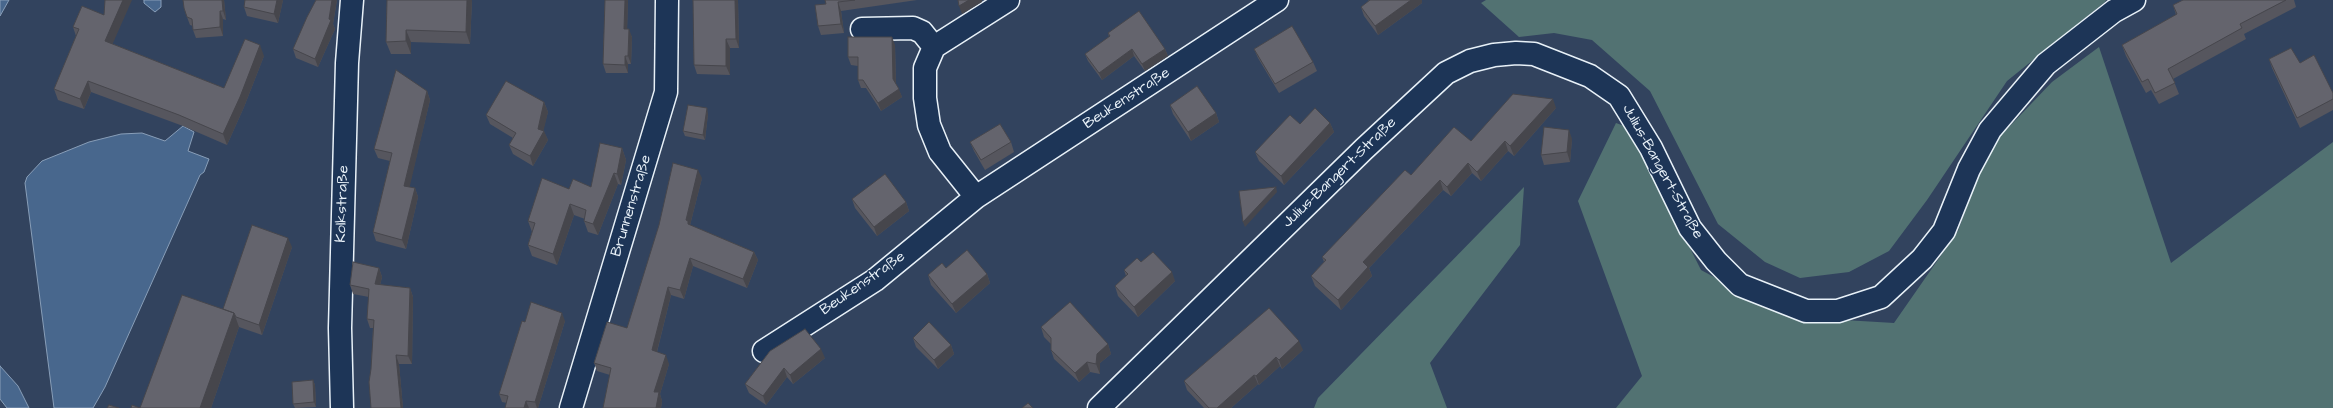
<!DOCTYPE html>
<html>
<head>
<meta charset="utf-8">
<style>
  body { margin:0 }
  canvas { display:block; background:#32435e }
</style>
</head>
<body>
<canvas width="2333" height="408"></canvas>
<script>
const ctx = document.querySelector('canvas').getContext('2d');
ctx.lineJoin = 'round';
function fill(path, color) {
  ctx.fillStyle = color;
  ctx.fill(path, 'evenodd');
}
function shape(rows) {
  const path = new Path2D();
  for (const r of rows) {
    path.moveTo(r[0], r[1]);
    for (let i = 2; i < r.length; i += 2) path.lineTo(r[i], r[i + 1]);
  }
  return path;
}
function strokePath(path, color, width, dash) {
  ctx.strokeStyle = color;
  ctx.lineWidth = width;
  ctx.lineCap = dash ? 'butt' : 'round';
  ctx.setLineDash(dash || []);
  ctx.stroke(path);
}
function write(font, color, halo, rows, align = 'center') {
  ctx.font = font + ' "Architects Daughter",sans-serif';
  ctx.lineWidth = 3;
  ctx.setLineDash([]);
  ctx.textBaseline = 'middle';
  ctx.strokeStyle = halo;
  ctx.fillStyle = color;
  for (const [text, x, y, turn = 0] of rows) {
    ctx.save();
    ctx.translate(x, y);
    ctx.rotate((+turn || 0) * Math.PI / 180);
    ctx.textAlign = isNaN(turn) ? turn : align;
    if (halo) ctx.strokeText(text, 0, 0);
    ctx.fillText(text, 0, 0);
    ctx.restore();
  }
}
const green = shape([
  [1486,0,2106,0,2105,2,2007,81,1927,200,1889,251,1849,272,1800,278,1765,262,1718,224,1650,91,1592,40,1554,33,1519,37,1481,3],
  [2099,47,2171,263,2333,142,2333,408,1616,408,1642,376,1578,201,1616,123,1630,128,1701,270,1779,312,1844,320,1894,323,1958,231,1987,150,2052,82],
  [1524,187,1520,245,1430,363,1447,408,1314,408,1318,398]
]);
const water = shape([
  [0,0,9,0,0,16,0,0],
  [144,0,161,0,161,7,155,12,144,3,144,0],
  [183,126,194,132,188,151,209,159,204,172,200,175,105,387,93,408,54,408,25,183,27,177,42,161,89,142,121,134,142,133,165,141,183,126],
  [0,366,18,386,29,408,7,408,0,399,0,366]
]);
const minor = shape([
  [862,29,913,28,922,32,934,47],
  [976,197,940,152,929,125,925,98,925,68,934,47,1008,0],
  [764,351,875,280,976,197,1277,0],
  [342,408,340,328,347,63,352,0],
  [571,408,666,92,667,0],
  [1099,408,1364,149,1446,73,1470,61,1494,55,1516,53,1534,54,1590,76,1619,96,1651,148,1690,228,1716,261,1740,285,1806,311,1838,311,1881,297,1922,259,1944,231,1969,169,1990,130,2046,64,2114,11,2134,0]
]);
const wall = shape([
  [224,0,226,20,223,19,223,36,196,38,193,30,193,26,190,25,187,17],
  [283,0,278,23,247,16,244,7],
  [316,0,337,0,333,24,335,29,318,67,296,58,293,49],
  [387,0,472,0,470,44,411,42,411,54,391,54,386,42],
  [605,0,628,0,627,29,632,37,631,64,628,64,628,73,606,73,603,64],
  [693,0,738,0,739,48,730,48,730,75,697,74,694,65],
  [825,0,917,0,841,11,844,33,821,35,818,26,826,4],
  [1368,0,1422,0,1422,3,1378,35,1364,16,1361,7,1369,1],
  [2183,0,2294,0,2296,7,2244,34,2246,39,2173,79,2179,94,2159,104,2151,90,2146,93,2126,56,2122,45,2176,15,2173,5],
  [82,6,113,44,224,88,264,56,244,107,227,145,183,126,91,92,84,109,58,100,54,89,76,36,73,27],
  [1108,33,1165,49,1168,56,1145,71,1134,56,1102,80,1088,61,1085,54,1109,37],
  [895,45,896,84,902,97,881,111,866,88,861,88,858,80,858,66,851,65,848,57],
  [1254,49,1313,62,1317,71,1279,93,1258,58],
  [2269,59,2300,63,2333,93,2333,110,2300,128,2272,68],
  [427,91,430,100,409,187,415,188,418,197,406,249,376,241,373,232,390,161,378,158,374,149],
  [544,102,548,112,543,130,548,140,533,166,513,154,509,145,513,138,490,124,486,115],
  [1170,105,1216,113,1219,122,1191,141,1173,114],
  [1556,108,1514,156,1508,151,1481,181,1472,173,1451,196,1443,190,1369,268,1372,276,1341,310,1315,286,1311,276,1324,262,1322,257,1411,175,1471,141],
  [708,114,705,140,685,136,683,131],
  [1330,123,1334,132,1284,185,1259,161,1255,152,1300,124],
  [1572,139,1570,162,1544,165,1541,155],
  [970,142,1011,142,1014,152,985,170,974,151],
  [622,148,626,160,621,185,618,184,598,235,588,232,584,221,585,219,574,215,557,265,532,256,528,245,532,232,528,221,569,189,591,187],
  [702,178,690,225,754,252,758,260,747,288,693,266,684,299,671,295,657,352,669,364,660,394,662,401,661,408,603,408,610,375,597,371,594,363,627,328],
  [852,199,906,202,909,211,877,236,855,208],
  [292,247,262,335,239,327,211,408,140,408,223,309],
  [379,268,382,277,380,285,410,288,413,297,412,364,399,364,403,408,371,408,371,369,373,328,370,328,367,319,369,297,353,294,350,285],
  [1124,270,1175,281,1138,317,1118,296,1115,286,1126,276],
  [987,274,990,283,956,313,931,285,928,275],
  [565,321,538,408,505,408,507,403,502,402,499,394,525,322],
  [1041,327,1108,344,1111,354,1100,363,1100,374,1090,372,1079,382,1054,359,1051,350,1051,344,1044,337],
  [913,338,951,345,954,354,938,369,916,347],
  [1303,350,1282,369,1280,366,1259,385,1258,384,1231,408,1204,408,1187,390,1184,381],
  [770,351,825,358,793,384,787,377,766,405,749,393,745,384],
  [313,380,315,385,316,407,295,408,293,404]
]);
const shadedWall = shape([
  [123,0,132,0,109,52,105,41],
  [222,0,224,0,226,20,223,11],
  [277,0,283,0,278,23,274,14],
  [332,0,337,0,333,24,335,29,318,67,315,59,329,19],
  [467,0,472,0,470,44,466,32],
  [625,0,628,0,627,37,624,29],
  [735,0,738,0,739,48,736,39],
  [969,0,982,0,982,2,962,14,959,6],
  [1411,0,1422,0,1422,3,1378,35,1375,26],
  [838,2,841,11,844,33,841,24],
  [220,11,223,19,223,36,220,27],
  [629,29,632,37,631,64,628,56],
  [406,30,411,42,411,54,406,41],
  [892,37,895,45,896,87,893,79],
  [726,39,730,48,730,75,726,66],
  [260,45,264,56,244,107,227,145,223,134],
  [1132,49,1134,56,1102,80,1099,73],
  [1165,49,1168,56,1145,71,1142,64],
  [625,56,628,64,628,73,625,65],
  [88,81,91,92,84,109,80,99],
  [899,89,902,97,881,111,878,103],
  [427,91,430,100,408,194,404,186],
  [1553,99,1556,108,1514,156,1510,146],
  [544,102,548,112,543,133,544,131,548,140,533,166,530,156,538,129],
  [707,108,708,114,705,140,703,135],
  [1216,113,1219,122,1191,141,1188,132],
  [1330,123,1334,132,1284,185,1281,176],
  [1569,130,1572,139,1570,162,1567,152],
  [1505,141,1508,151,1481,181,1477,172],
  [622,148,626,160,621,185,617,174],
  [1468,163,1472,173,1451,196,1447,187],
  [698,170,702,178,690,225,692,229,691,233,686,220],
  [614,173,618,184,598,235,593,224],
  [1440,180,1443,190,1369,268,1372,276,1341,310,1338,300,1363,262],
  [1276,187,1277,192,1245,227,1243,222],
  [415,188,418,197,406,249,402,240],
  [906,202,909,211,877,236,874,227],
  [570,204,574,215,557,265,553,254],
  [288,238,292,247,262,335,259,325],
  [754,252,758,260,747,288,743,279],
  [690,258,693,266,684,299,680,290],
  [379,268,382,277,378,293,375,284],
  [1172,272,1175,281,1138,317,1134,307],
  [987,274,990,283,956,313,952,304],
  [668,287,671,295,655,359,652,350],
  [410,288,413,297,412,364,408,356],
  [234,313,239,327,211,408,200,408],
  [562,313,565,321,538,408,537,408,535,402],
  [1299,341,1303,350,1282,369,1279,360],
  [1108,344,1111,354,1100,363,1100,374,1096,364,1097,354],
  [951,345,954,354,938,369,934,360],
  [821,349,825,358,793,384,790,375],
  [396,355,399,364,403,408,401,408],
  [666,355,669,364,660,394,662,401,661,408,656,408,654,392],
  [1276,357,1280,366,1259,385,1256,376],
  [1087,362,1090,372,1079,382,1075,373],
  [784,368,787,377,766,405,763,396],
  [1254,375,1258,384,1231,408,1217,408],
  [313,380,315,385,316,407,314,402],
  [526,401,529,408,524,408]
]);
const building = shape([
  [105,0,123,0,105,41,224,88,245,39,260,45,240,97,223,134,179,115,88,81,80,99,54,89,79,29,73,27,82,6,104,15,105,0],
  [183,0,222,0,223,11,220,11,220,27,193,30,192,19,187,17,184,8,183,0],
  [245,0,277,0,274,14,244,7,245,0],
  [316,0,332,0,329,19,331,20,315,59,293,49,307,17,316,0],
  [387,0,467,0,466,32,406,30,406,41,386,42,387,0],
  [605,0,625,0,624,29,629,29,628,56,625,56,625,65,603,64,605,0],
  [693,0,735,0,736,39,726,39,726,66,694,65,693,0],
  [825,0,855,0,838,2,841,24,818,26,815,5,826,4,825,0],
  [958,0,969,0,959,6,958,0],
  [1370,0,1411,0,1375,26,1361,7,1370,0],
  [2183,0,2286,0,2240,24,2242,28,2168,69,2175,83,2155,93,2148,79,2142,82,2122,45,2177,14,2173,5,2183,0],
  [1139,11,1165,49,1142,64,1132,49,1099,73,1085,54,1110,36,1108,33,1139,11],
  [1292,26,1313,62,1275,84,1254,49,1292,26],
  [848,37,892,37,893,79,899,89,878,103,863,80,858,80,858,57,848,57,848,37],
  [2291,48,2300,63,2314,55,2333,93,2333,99,2297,118,2269,59,2291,48],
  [396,70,427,91,404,186,415,188,402,240,373,232,392,153,374,149,396,70],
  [506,81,544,102,538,129,544,131,530,156,509,145,516,133,486,115,506,81],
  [1197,86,1216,113,1188,132,1170,105,1197,86],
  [1513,94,1553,99,1510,146,1505,141,1477,172,1468,163,1447,187,1440,180,1363,262,1368,267,1338,300,1311,276,1326,260,1322,257,1405,170,1411,175,1454,127,1471,141,1513,94],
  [688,105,707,108,703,135,683,131,688,105],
  [1315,108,1330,123,1281,176,1255,152,1290,115,1300,124,1315,108],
  [1000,124,1011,142,981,160,970,142,1000,124],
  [1544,127,1569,130,1567,152,1541,155,1544,127],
  [600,143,622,148,617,174,614,173,593,224,584,221,586,210,570,204,553,254,528,245,535,223,528,221,542,178,569,189,573,179,591,187,600,143],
  [673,163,698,170,686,220,688,221,688,224,754,252,743,279,690,258,680,290,668,287,652,350,666,355,654,392,659,392,656,408,603,408,611,368,594,363,607,322,627,328,659,225,673,163],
  [885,174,906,202,874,227,852,199,885,174],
  [1276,187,1243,222,1239,191,1276,187],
  [252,225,288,238,259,325,236,317,234,313,223,309,252,225],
  [967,250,987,274,952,304,928,275,942,263,946,268,967,250],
  [1153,252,1172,272,1134,307,1115,286,1128,274,1124,270,1137,258,1141,262,1153,252],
  [353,262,379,268,375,284,410,288,408,356,396,355,401,408,371,408,369,382,371,369,374,320,367,319,369,289,350,285,353,262],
  [182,295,234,313,200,408,131,408,132,405,140,408,182,295],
  [531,302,562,313,535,402,526,401,524,408,505,408,508,396,499,394,522,321,525,322,531,302],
  [1070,302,1108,344,1097,354,1096,364,1087,362,1075,373,1051,350,1051,338,1041,327,1070,302],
  [1269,308,1299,341,1279,360,1276,357,1256,376,1254,375,1217,408,1209,408,1184,381,1269,308],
  [929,322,951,345,934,360,913,338,929,322],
  [805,329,821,349,790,375,784,368,763,396,745,384,770,351,805,329],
  [313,380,314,402,293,404,292,382,313,380],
  [1028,403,1033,408,1022,408,1028,403],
  [109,405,119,408,107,408,109,405]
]);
const streetNames = [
  ["Beukenstraße",1127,99,-33],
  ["Julius-Bangert-Straße",1662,172,61],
  ["Julius-Bangert-Straße",1340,173,-44],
  ["Kolkstraße",343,204,-88],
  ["Brunnenstraße",632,206,-73],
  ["Beukenstraße",863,284,-35]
];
fill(green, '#527272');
fill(water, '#48678d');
strokePath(water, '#889eb8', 1);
strokePath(minor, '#e8f1f8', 25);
strokePath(minor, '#1d3557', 22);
fill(wall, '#56565e');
fill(shadedWall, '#46464c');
fill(building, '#64646d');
strokePath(building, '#46464c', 1);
write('15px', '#e8f1f8', '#1d3557', streetNames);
</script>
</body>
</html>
